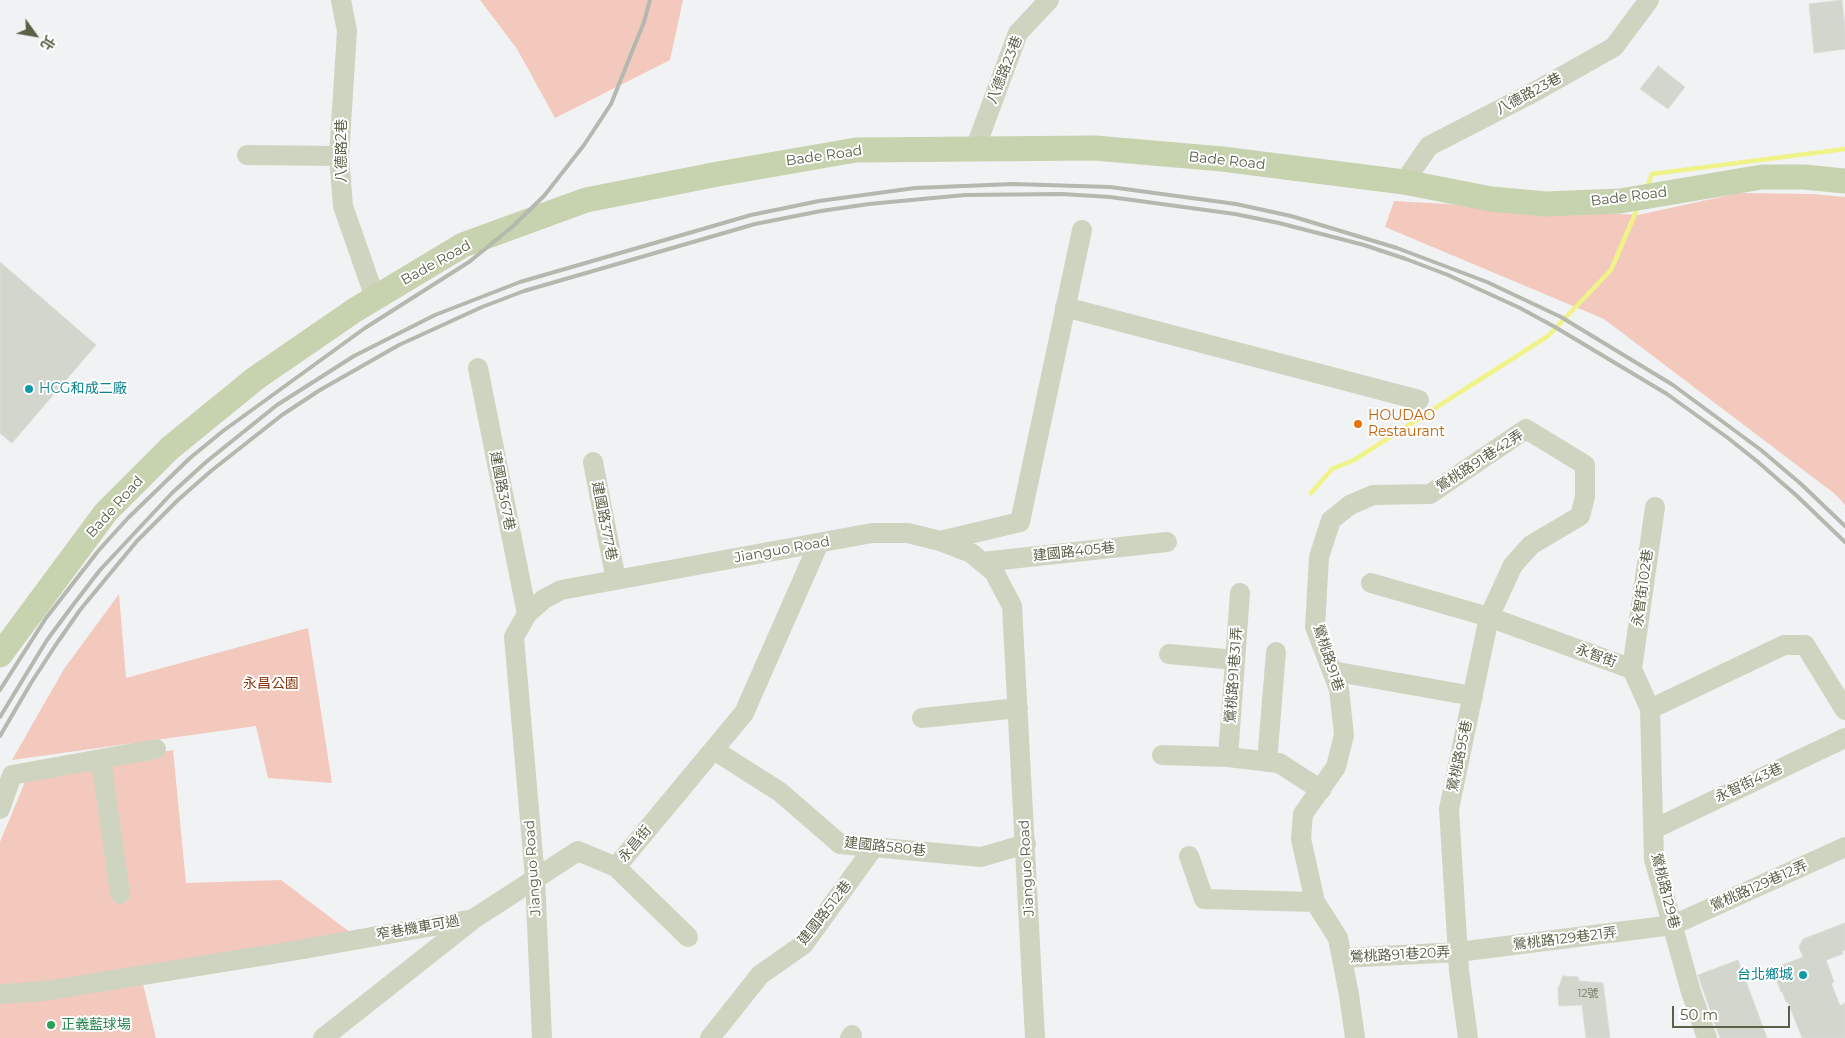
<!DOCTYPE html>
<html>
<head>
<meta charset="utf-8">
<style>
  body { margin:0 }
  #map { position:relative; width:1845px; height:1038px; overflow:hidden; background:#f1f2f4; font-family:Montserrat,"Noto Sans TC",sans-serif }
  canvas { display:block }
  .north { position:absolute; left:10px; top:10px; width:50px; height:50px; -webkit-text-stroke:4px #fff; paint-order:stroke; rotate:122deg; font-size:14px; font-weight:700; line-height:20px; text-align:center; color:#596047 }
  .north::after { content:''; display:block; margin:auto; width:18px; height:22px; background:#596047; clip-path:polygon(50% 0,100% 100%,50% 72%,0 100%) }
  .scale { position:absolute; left:1672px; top:1006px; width:118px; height:22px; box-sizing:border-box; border:2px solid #596047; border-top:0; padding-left:6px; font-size:15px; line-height:18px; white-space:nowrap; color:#596047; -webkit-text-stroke:4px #fff; paint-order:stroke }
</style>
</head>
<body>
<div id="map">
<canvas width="1845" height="1038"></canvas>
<div class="north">北</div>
<div class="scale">50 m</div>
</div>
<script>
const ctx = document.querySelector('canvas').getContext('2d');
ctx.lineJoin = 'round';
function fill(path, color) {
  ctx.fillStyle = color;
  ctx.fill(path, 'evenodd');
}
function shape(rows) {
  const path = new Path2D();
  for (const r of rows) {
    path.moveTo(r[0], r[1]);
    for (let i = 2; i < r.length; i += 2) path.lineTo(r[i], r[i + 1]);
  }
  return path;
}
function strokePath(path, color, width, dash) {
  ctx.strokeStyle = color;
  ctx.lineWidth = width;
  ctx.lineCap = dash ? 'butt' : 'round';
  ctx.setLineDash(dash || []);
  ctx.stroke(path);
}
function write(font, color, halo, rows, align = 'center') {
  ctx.font = font + ' Montserrat,"Noto Sans TC",sans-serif';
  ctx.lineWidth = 4;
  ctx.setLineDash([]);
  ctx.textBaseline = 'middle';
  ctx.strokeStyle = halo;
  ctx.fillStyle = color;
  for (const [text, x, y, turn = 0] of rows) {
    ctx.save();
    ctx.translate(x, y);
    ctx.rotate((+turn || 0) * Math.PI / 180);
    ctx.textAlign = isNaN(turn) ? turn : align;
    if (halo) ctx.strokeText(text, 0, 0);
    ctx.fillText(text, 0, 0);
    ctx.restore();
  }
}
const green = shape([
  [480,0,683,0,670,60,555,118,517,49],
  [1739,193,1812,194,1845,197,1845,505,1835,494,1604,319,1385,227,1394,201,1638,215],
  [119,594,126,678,308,628,332,783,268,778,256,726,12,760,64,669],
  [173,750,186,883,281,880,355,936,95,977,0,987,0,842,27,777],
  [143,984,156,1038,0,1038,0,1001]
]);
const stream = shape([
  [1647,187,1652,174,1845,149],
  [1311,493,1332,469,1354,460,1548,336,1611,270,1638,207]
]);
const building = shape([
  [1842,0,1845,28,1845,49,1814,53,1809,4,1842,0],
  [1658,66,1685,87,1668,109,1640,89,1658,66],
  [0,262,96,345,12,443,0,433,0,262],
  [1845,923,1845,950,1842,951,1843,954,1826,960,1834,982,1831,983,1840,1006,1845,1003,1845,1038,1802,1038,1788,1002,1786,1002,1782,991,1781,992,1772,969,1803,957,1799,947,1803,939,1845,923],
  [1738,960,1767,1038,1720,1038,1718,1033,1698,975,1738,960],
  [1563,976,1578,977,1579,981,1603,983,1610,1038,1586,1038,1582,1005,1559,1006,1558,989,1563,976]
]);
const minor = shape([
  [341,0,347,31,339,156,343,206,375,298],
  [975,149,1018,33,1049,0],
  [247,155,339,156],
  [1404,182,1429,146,1536,91,1614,47,1649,0],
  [1065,307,1419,400],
  [478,368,527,614],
  [593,462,616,580],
  [940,541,1020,522,1082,230],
  [982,562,1167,542],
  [1371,583,1489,617,1632,669,1650,709,1784,645,1805,645,1845,710],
  [1240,593,1228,757,1279,763,1321,790],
  [1169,654,1235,660],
  [1632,669,1655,507],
  [1332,671,1473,696],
  [1650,709,1654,859,1691,992,1707,1038],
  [922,718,1018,708],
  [714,750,780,792,840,844,981,857,1026,844],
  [1162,755,1228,757],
  [101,760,120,894],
  [1267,762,1276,652],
  [0,809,12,775,156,749],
  [1654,829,1845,738],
  [1189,856,1204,899,1315,902],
  [616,867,688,937],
  [1342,958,1458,952,1673,925,1845,847],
  [0,994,45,991,298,950,473,919],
  [323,1038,475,918,578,851,616,867,744,713,819,543],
  [542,1038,535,878,514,637,527,614,544,599,561,590,872,533,908,533,940,541,971,553,994,572,1012,606,1035,1038],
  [710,1038,760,975,804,944,874,847],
  [850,1038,852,1035],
  [1355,1038,1349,995,1338,938,1315,902,1301,839,1303,814,1336,767,1344,735,1339,689,1315,627,1319,557,1331,520,1350,505,1373,495,1430,494,1526,429,1585,465,1585,497,1580,516,1531,545,1513,565,1489,617,1449,809,1459,971,1468,1038]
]);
const major = shape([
  [0,655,106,512,170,448,256,378,355,310,463,245,586,200,718,174,856,150,1095,148,1222,159,1404,182,1491,199,1546,204,1620,201,1762,177,1804,177,1845,181]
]);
const rail = shape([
  [0,690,46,618,99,550,128,518,190,458,223,431,365,328,469,262,512,227,544,196,584,145,611,104,644,22,650,0],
  [0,717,47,640,73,605,100,570,172,493,206,462,277,405,354,356,435,315,520,282,751,215,819,201,915,188,1013,184,1110,187,1236,204,1291,216,1397,248,1487,282,1561,317,1673,385,1761,450,1801,484,1845,526],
  [0,736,31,683,55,646,80,610,137,541,178,500,211,471,282,415,320,390,399,345,482,307,524,291,755,224,821,211,869,204,965,195,1062,194,1110,197,1235,214,1279,223,1364,245,1406,259,1448,275,1520,308,1555,327,1667,394,1728,438,1758,462,1797,496,1845,542]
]);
const markers = [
  [29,389,5,"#0f9aa8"],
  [1358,424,5,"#e8710a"],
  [1803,975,5,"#0f9aa8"],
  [51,1025,5,"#2e9e5b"]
];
const numberNames = [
  ["12號",1588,994]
];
const streetNames = [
  ["八德路23巷",1005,70,-68],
  ["八德路23巷",1529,94,-28],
  ["八德路2巷",342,151,-90],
  ["Bade Road",824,156,-8],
  ["Bade Road",1227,161,6],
  ["Bade Road",1629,197,-7],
  ["Bade Road",436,263,-29],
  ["鶯桃路91巷42弄",1480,461,-33],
  ["建國路367巷",502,491,79],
  ["Bade Road",115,507,-48],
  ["建國路377巷",604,521,79],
  ["Jianguo Road",782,550,-10],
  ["建國路405巷",1074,552,-6],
  ["永智街102巷",1643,588,-82],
  ["永智街",1596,656,20],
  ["鶯桃路91巷",1328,658,72],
  ["鶯桃路91巷31弄",1234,675,-86],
  ["鶯桃路95巷",1460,756,-78],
  ["永智街43巷",1749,783,-25],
  ["永昌街",635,844,-50],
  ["建國路580巷",885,847,6],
  ["Jianguo Road",533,868,-94],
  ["Jianguo Road",1027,868,-93],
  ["鶯桃路129巷12弄",1759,886,-24],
  ["鶯桃路129巷",1665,891,76],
  ["建國路512巷",825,913,-52],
  ["窄巷機車可過",418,928,-10],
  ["鶯桃路129巷21弄",1565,939,-7],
  ["鶯桃路91巷20弄",1400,955,-3]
];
const cultureNames = [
  ["HCG和成二廠",39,389],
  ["台北鄉城",1793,975,"right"]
];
const foodNames = [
  ["HOUDAO",1368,416],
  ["Restaurant",1368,432]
];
const parkNames = [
  ["永昌公園",271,684]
];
const leisureNames = [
  ["正義藍球場",61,1025]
];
fill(green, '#f3c9be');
strokePath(stream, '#f0f388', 4.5);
fill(building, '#d2d6cd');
strokePath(building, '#d9ddd5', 1);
strokePath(minor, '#cfd4c1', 20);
strokePath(major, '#c7d2af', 25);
strokePath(rail, '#b4b8af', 4);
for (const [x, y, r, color] of markers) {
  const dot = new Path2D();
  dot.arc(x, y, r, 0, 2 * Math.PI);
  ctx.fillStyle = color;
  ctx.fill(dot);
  strokePath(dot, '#fff', 2);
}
write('11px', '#777e68', null, numberNames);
write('14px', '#596047', '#fff', streetNames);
write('14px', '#0d838f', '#fff', cultureNames, 'left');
write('14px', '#c56008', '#fff', foodNames, 'left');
write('14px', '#893810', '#fff', parkNames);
write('14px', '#27864d', '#fff', leisureNames, 'left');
</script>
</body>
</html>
